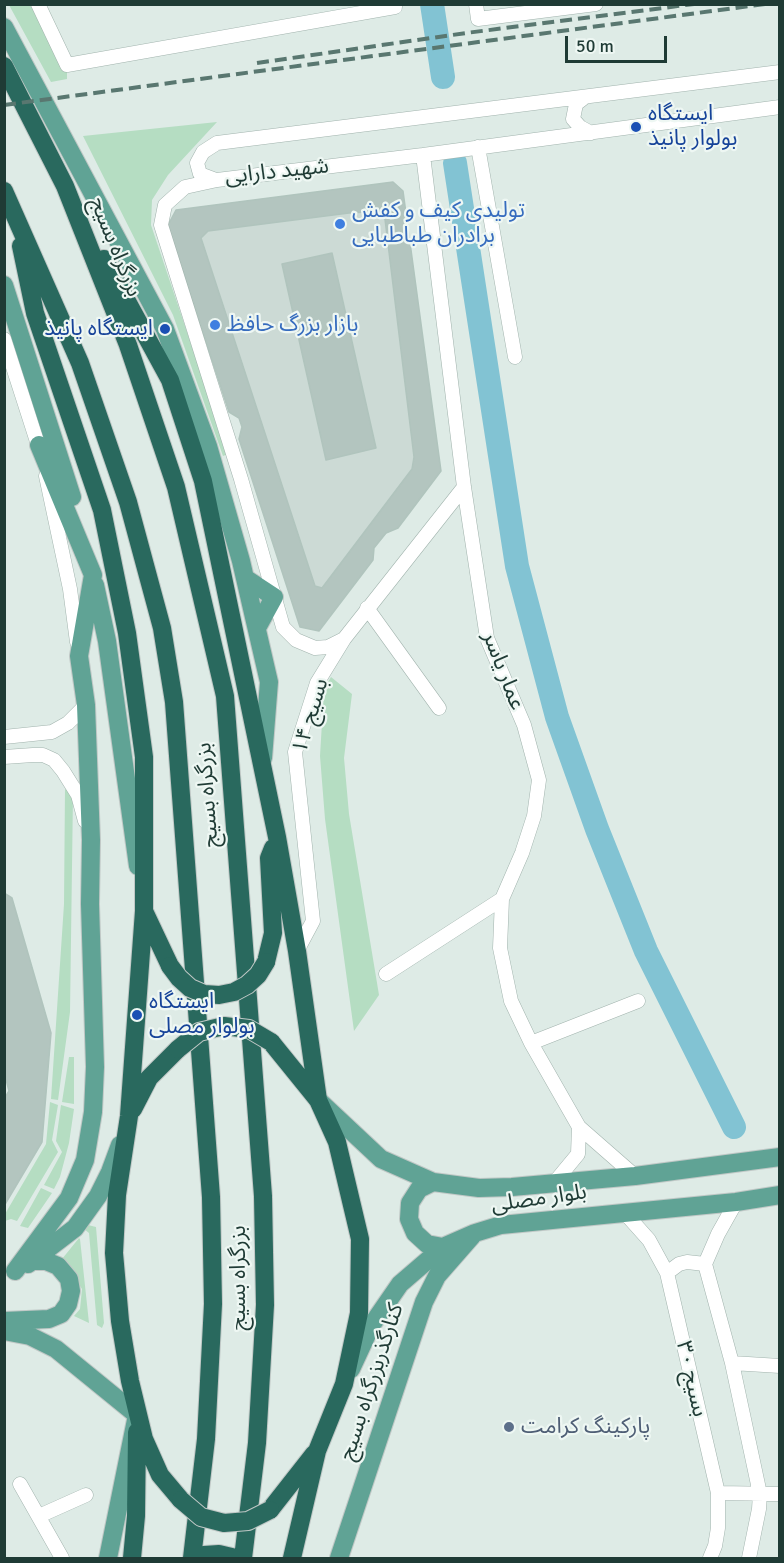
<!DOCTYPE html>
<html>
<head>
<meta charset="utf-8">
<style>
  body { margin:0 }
  #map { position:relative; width:784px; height:1563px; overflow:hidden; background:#deebe6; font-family:Signika,sans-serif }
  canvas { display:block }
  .frame { position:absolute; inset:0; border:6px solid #1f3b35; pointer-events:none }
  .scale { position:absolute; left:565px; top:36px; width:102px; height:27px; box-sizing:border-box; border:3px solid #1f3b35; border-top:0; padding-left:8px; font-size:18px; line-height:21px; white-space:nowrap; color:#1f3b35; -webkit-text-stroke:4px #eef7f3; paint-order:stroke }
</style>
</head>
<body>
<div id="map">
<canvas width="784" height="1563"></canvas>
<div class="frame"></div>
<div class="scale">50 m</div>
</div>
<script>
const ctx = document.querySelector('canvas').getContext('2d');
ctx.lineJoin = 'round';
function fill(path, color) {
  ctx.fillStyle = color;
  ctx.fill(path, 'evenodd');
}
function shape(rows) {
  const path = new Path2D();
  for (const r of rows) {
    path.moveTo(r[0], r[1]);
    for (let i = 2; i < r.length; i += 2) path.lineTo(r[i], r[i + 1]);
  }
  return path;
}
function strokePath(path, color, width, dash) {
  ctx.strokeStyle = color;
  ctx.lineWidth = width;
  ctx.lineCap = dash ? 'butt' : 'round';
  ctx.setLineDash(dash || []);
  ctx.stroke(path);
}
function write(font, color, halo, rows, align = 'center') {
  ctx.font = font + ' Signika,"Noto Sans Arabic",sans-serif';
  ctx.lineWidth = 4.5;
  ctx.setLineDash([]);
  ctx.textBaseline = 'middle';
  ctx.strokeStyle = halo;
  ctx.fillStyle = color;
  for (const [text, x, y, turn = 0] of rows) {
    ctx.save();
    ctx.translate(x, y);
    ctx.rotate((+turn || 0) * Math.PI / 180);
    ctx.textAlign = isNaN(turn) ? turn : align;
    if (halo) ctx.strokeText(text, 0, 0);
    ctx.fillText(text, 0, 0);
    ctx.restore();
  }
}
const built = shape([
  [393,182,403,191,441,471,374,548,373,560,319,631,300,627,239,439,242,427,168,225,176,210]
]);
const green = shape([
  [9,5,31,5,67,68,67,79,51,82],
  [217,122,168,175,152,200,151,225,228,454,223,456,173,315,83,136],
  [331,677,352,694,344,758,349,814,379,995,354,1031,325,819,320,756,324,689],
  [65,789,73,794,70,1012,58,1100,51,1099,64,904],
  [69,1057,74,1057,74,1104,62,1102],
  [50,1102,58,1105,52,1140,58,1152,17,1221,11,1219,5,1221,5,1214,46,1144],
  [61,1105,74,1109,69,1143,60,1177,54,1189,44,1185,62,1152,56,1141],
  [41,1188,52,1193,28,1228,20,1226],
  [88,1225,96,1227,104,1323,102,1328,97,1325,89,1233,84,1229],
  [79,1238,80,1239,89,1323,74,1316,80,1309,82,1289,62,1259]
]);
const river = shape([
  [432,4,443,77],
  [455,163,517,566,557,717,597,829,646,951,734,1127]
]);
const building = shape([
  [393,182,403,191,441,471,398,528,386,533,374,548,373,560,319,631,300,627,239,439,242,427,239,418,229,412,168,225,176,210,393,182],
  [384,211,414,457,412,469,322,588,315,586,201,238,208,231,349,213,384,211],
  [332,253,376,448,326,460,282,264,332,253],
  [4,893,12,898,51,1033,42,1142,4,1206,4,1099,9,1091,4,1072,4,893]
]);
const minor = shape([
  [38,4,67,65,395,7,395,4],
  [476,4,478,19,596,4],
  [585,97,576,104,573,119,580,127,591,133],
  [478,147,515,357],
  [423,155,464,487,487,638,524,725,539,780,534,816,522,853,502,899,500,948,511,1001,531,1043,579,1127,635,1176],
  [216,180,200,174,197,163,203,152,217,143,780,72],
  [4,339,41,454],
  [46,476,70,589,77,642],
  [367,608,439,708],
  [344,639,328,647,315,648,296,640,283,627,241,479,161,225,165,205,185,187,217,180,423,155,780,107],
  [4,737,52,732,68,723,86,705],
  [4,757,33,755,43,755,54,760,63,771,78,795,85,821],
  [297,951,313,921,295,752,317,683,344,639,464,487],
  [386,974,502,899],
  [531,1043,638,1001],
  [554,1183,578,1154,579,1127],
  [736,1202,718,1234,705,1264,732,1363,760,1494,759,1509,749,1558],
  [624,1212,649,1240,667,1273,718,1493,718,1528,715,1546,710,1558],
  [667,1273,679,1264,687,1262,705,1264],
  [732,1363,780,1366],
  [20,1484,62,1558],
  [718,1493,780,1494],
  [39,1516,86,1495]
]);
const major = shape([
  [4,27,165,329,208,446,241,561,269,682,263,758],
  [4,285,72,497],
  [245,578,274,597,257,628],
  [95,585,107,641,138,866],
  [318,1100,381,1159,433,1182,479,1188,512,1187,635,1176,780,1157],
  [433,1182,419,1189,410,1203,409,1219,415,1233,427,1244,443,1247],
  [28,1264,75,1228,98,1196,110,1172,120,1145],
  [15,1271,69,1198,85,1160,93,1112,95,1067,90,904,91,840,86,705,79,656,93,575,39,445],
  [4,1321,49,1319,61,1314,68,1304,71,1291,69,1279,58,1266,46,1261,33,1261],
  [4,1331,30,1336,56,1349,137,1415,108,1558],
  [351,1369,371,1326,400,1284,443,1247,475,1233,501,1225,736,1202,780,1195],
  [339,1558,424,1302,437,1276,472,1236]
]);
const highway = shape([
  [4,66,65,186,128,345,176,487,225,696,263,1196,265,1305,257,1443,243,1558],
  [4,191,80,363,128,502,162,628,174,702,211,1197,213,1304,206,1439,192,1558],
  [21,246,35,313,102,510,127,633,144,757,144,911,129,1116,117,1195,114,1253,120,1321,130,1381,144,1439,160,1475,181,1500],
  [104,259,170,380,203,481,277,837,297,951,318,1100],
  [145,913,170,966],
  [266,962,273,933,269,858,273,848],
  [271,1042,318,1100,337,1142,360,1239,359,1313,344,1384,317,1451,292,1558],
  [133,1109,149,1078,178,1049],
  [270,1510,314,1454],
  [132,1558,136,1516,137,1432],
  [196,1558,204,1555,219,1554,236,1558]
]);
const rail = shape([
  [257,63,466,33,694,4],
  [4,105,765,4]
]);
const highwayBridge = shape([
  [170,966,179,978,190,988,204,994,219,995,234,992,247,985,258,975,266,962],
  [178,1049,199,1032,224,1026,249,1029,271,1042],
  [181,1500,201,1517,224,1523,248,1521,270,1510]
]);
const markers = [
  [636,127,6,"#1a4fb4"],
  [340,224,6,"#3f7fe0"],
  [215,325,6,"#3f7fe0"],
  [165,329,6,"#1a4fb4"],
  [137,1015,6,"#1a4fb4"],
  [509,1427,6,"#5c6f8a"]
];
const transitNames = [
  ["ایستگاه",648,114],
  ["بولوار پانیذ",648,139],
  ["ایستگاه پانیذ",153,329,"right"],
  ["ایستگاه",149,1002],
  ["بولوار مصلی",149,1027]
];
const streetNames = [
  ["شهید دارایی",277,172,-6],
  ["بزرگراه بسیج",115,247,68],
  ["عمار یاسر",503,671,69],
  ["بسیج ۱۴",311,716,-73],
  ["بزرگراه بسیج",208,795,-94],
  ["بلوار مصلی",539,1199,-8],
  ["بزرگراه بسیج",239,1278,-90],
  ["بسیج ۳۰",691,1379,77],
  ["کنارگذربزرگراه بسیج",372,1382,-72]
];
const shopNames = [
  ["تولیدی کیف و کفش",352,211],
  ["برادران طباطبایی",352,236],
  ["بازار بزرگ حافظ",227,325]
];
const serviceNames = [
  ["پارکینگ کرامت",521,1427]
];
fill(built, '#ccdad5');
fill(green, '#b5ddc2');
strokePath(river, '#82c3d3', 24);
fill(building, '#b3c5bf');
strokePath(building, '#b0c4bd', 1.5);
strokePath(minor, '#a1b3ad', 15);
strokePath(major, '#c0c8c6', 20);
strokePath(highway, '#c0c8c6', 20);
strokePath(minor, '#fff', 14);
strokePath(major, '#60a395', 18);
strokePath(highway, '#29695e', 18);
strokePath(rail, '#597770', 4, [12, 6]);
strokePath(highwayBridge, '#c0c8c6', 20, []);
strokePath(highwayBridge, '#29695e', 18);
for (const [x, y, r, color] of markers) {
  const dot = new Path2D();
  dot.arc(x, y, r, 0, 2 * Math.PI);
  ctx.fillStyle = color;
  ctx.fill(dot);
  strokePath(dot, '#eef7f3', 2);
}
write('22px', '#164399', '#eef7f3', transitNames, 'left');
write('22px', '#1f3b35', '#eef7f3', streetNames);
write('22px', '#366cbe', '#eef7f3', shopNames, 'left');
write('22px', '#4e5e75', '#eef7f3', serviceNames, 'left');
</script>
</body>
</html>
